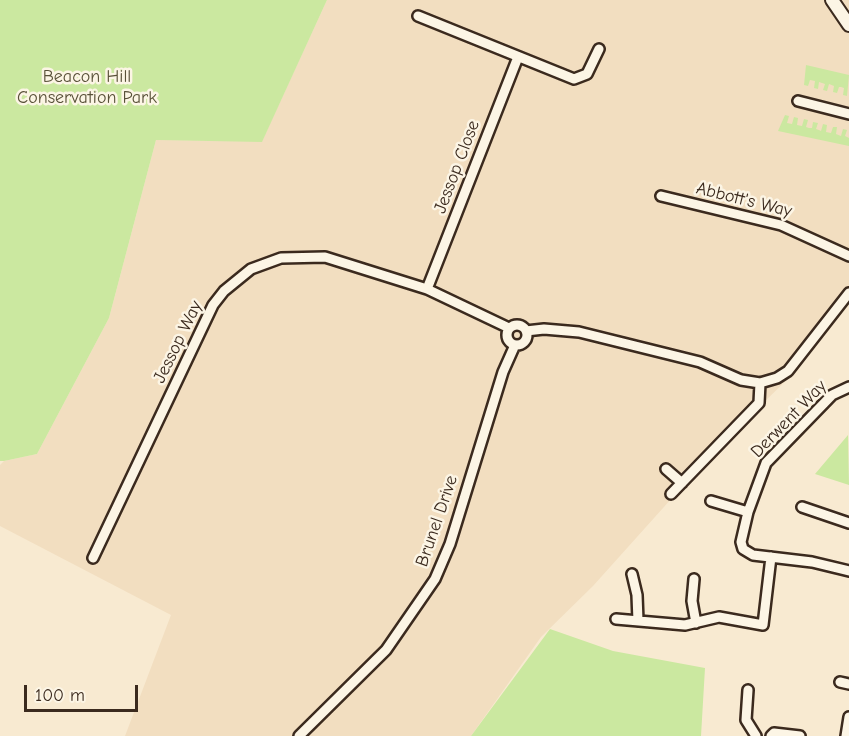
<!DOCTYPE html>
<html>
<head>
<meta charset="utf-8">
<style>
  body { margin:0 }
  #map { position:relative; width:849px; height:736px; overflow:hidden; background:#f8ead1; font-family:"Comic Neue",sans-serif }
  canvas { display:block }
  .scale { position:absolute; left:24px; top:685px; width:114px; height:27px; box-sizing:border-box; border:3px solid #3b2a1e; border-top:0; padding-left:8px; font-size:18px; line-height:21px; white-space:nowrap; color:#3b2a1e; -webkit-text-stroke:4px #fcf5e5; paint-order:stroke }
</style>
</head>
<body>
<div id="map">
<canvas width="849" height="736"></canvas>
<div class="scale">100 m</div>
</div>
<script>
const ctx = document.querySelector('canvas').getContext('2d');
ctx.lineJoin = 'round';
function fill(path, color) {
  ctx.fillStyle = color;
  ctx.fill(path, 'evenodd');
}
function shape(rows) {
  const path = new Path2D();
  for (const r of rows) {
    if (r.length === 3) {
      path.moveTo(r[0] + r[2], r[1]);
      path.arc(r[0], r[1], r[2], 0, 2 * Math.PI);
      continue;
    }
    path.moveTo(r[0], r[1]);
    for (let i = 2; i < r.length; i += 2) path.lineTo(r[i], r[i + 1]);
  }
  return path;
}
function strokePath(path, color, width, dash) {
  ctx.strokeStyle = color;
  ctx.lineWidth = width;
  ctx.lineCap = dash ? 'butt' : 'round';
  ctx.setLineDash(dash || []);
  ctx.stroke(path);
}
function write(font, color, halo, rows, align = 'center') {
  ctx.font = font + ' "Comic Neue",sans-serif';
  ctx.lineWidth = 5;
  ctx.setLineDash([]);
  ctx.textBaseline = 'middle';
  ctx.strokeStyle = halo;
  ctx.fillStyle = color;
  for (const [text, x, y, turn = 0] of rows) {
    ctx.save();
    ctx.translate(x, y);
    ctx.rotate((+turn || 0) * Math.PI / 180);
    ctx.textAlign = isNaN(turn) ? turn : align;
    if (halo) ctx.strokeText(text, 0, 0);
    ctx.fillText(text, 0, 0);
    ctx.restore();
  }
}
const built = shape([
  [327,0,849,0,849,294,799,368,716,449,593,586,541,637,471,736,125,736,171,615,0,526,0,465,4,461,37,454,109,318,156,140,262,141]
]);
const green = shape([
  [0,0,327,0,262,142,156,140,109,318,37,454,4,461,0,461],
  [806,65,849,75,847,96,843,95,844,88,841,87,839,87,837,93,833,92,834,86,829,84,827,91,823,90,825,84,819,82,818,89,814,88,815,81,810,80,808,86,804,85],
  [785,115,789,116,787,123,792,124,794,117,798,118,797,125,802,126,804,119,808,120,806,127,809,128,812,128,813,122,818,123,816,129,819,130,821,131,823,124,827,125,826,132,831,133,833,127,837,127,836,134,841,136,843,129,847,130,845,136,849,138,849,146,778,131],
  [848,435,849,485,815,474],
  [550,629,613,651,705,668,701,736,471,736]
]);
const street = shape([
  [418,16,574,79,587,74,599,49],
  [798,101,849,114],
  [661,196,781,225,849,256],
  [427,289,518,57],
  [517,335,10],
  [526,331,544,329,579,332,700,362,741,380,760,383,777,378,788,371,849,293],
  [849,387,832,395,766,463,748,512,741,542,743,549,753,555,812,562,849,571],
  [666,469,682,483],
  [671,494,759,403,760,383],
  [711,501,748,512],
  [802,507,849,523],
  [93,558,213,305,224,291,251,269,281,258,325,257,427,289,509,328],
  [632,574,637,595,638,621],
  [694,579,692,601,696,623],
  [616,619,685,625,719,617,763,625,771,557],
  [840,682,849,684],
  [748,690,746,720,756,736],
  [299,736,386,650,435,579,450,544,503,372,515,345],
  [771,736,774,733,800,736],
  [846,736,849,717]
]);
const secondary = shape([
  [832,0,849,25]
]);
const parkNames = [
  ["Beacon Hill",87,77],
  ["Conservation Park",87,98]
];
const streetNames = [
  ["Jessop Close",457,167,-69],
  ["Abbott's Way",744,200,14],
  ["Jessop Way",178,342,-64],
  ["Derwent Way",789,419,-46],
  ["Brunel Drive",437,521,-71]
];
fill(built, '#f2dec0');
fill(green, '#cbe8a0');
strokePath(street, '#3b2a1e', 14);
strokePath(secondary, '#3b2a1e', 16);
strokePath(street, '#fcf5e5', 9);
strokePath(secondary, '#fcf5e5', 12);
write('18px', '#585038', '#fcf5e5', parkNames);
write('18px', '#3b2a1e', '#fcf5e5', streetNames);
</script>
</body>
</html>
